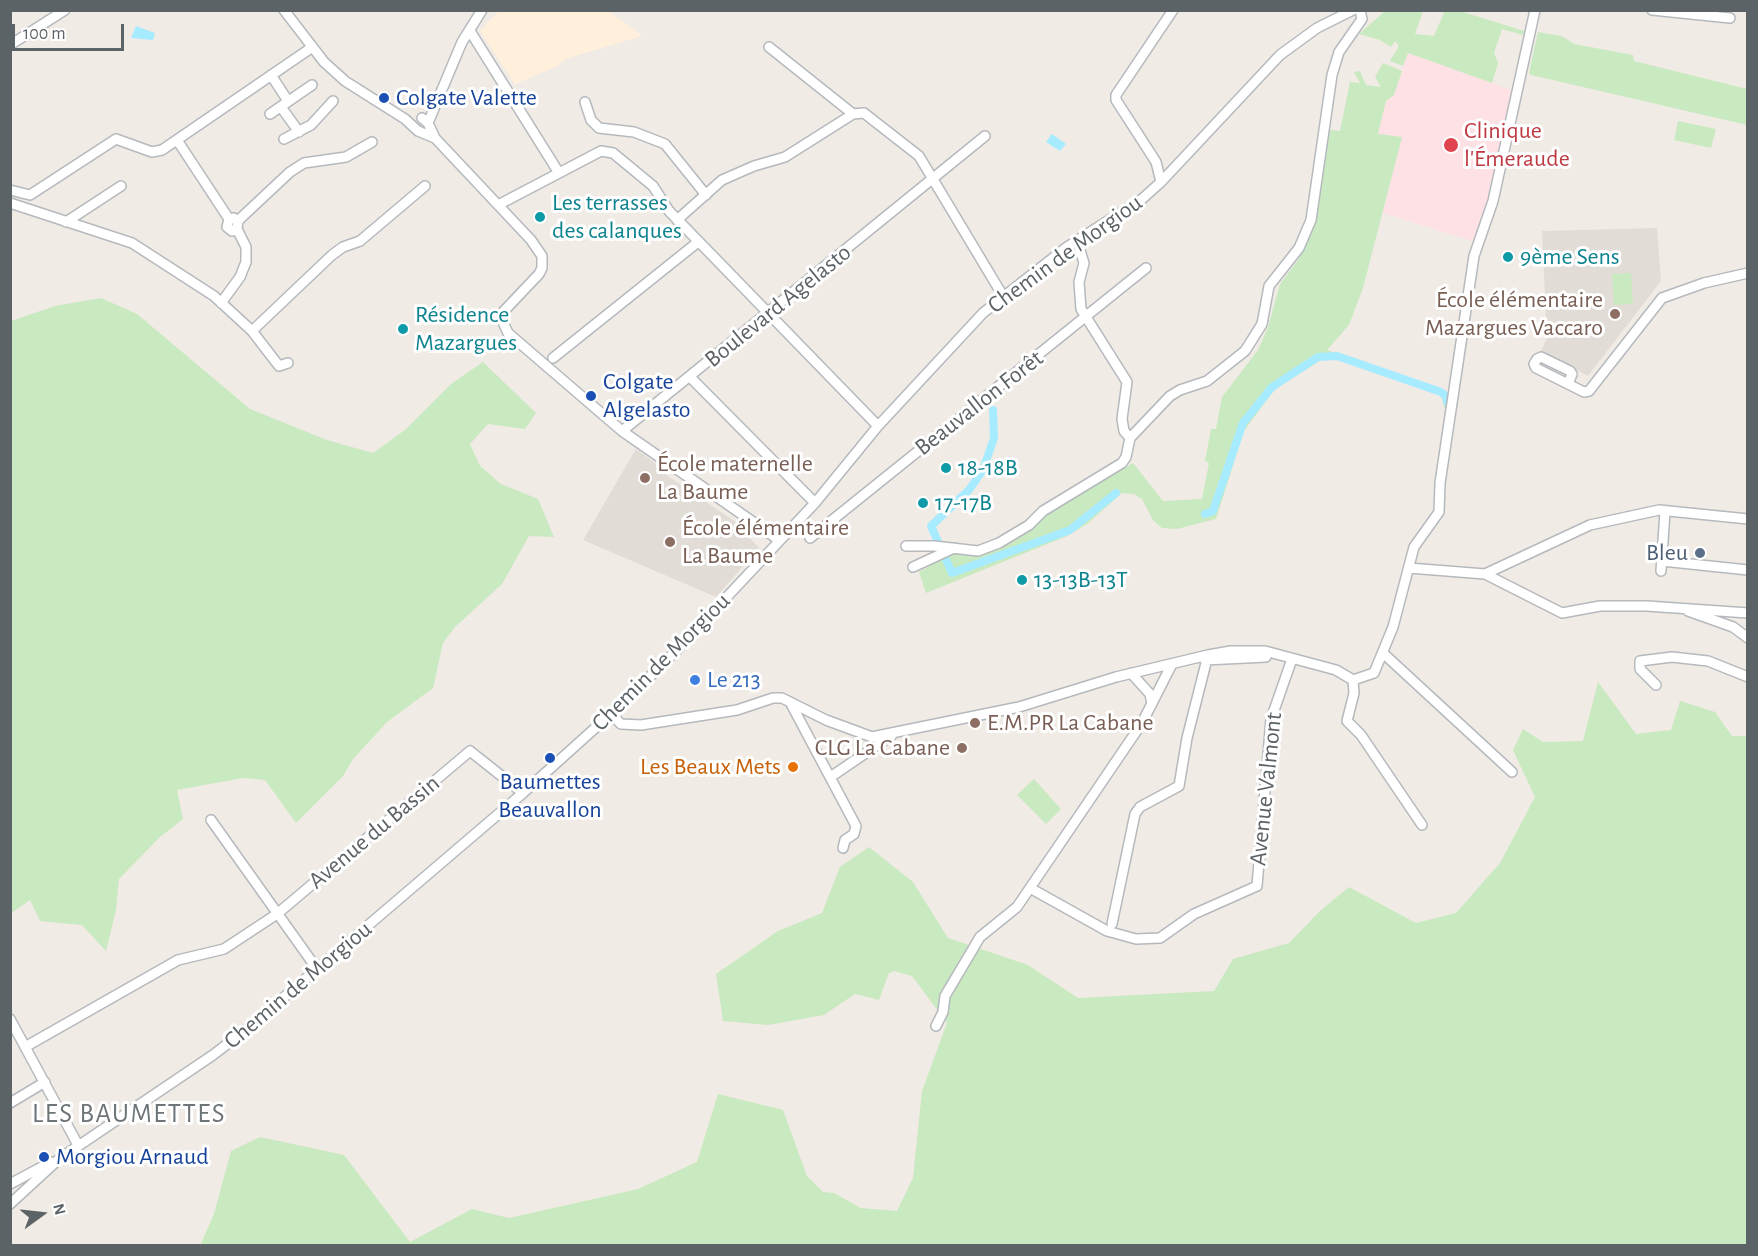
<!DOCTYPE html>
<html>
<head>
<meta charset="utf-8">
<style>
  body { margin:0 }
  #map { position:relative; width:1758px; height:1256px; overflow:hidden; background:#f0ebe5; font-family:"Alegreya Sans",sans-serif }
  canvas { display:block }
  .frame { position:absolute; inset:0; border:12px solid #5c6366; pointer-events:none }
  .north { position:absolute; left:12px; top:1184px; width:60px; height:60px; -webkit-text-stroke:4px #fff; paint-order:stroke; rotate:75deg; font-size:16px; font-weight:700; line-height:24px; text-align:center; color:#5c6366 }
  .north::after { content:''; display:block; margin:auto; width:21px; height:27px; background:#5c6366; clip-path:polygon(50% 0,100% 100%,50% 72%,0 100%) }
  .scale { position:absolute; left:12px; top:24px; width:112px; height:27px; box-sizing:border-box; border:3px solid #5c6366; border-top:0; padding-left:8px; font-size:18px; line-height:21px; white-space:nowrap; color:#5c6366; -webkit-text-stroke:4px #fff; paint-order:stroke }
</style>
</head>
<body>
<div id="map">
<canvas width="1758" height="1256"></canvas>
<div class="frame"></div>
<div class="north">N</div>
<div class="scale">100 m</div>
</div>
<script>
const ctx = document.querySelector('canvas').getContext('2d');
ctx.lineJoin = 'round';
function fill(path, color) {
  ctx.fillStyle = color;
  ctx.fill(path, 'evenodd');
}
function shape(rows) {
  const path = new Path2D();
  for (const r of rows) {
    path.moveTo(r[0], r[1]);
    for (let i = 2; i < r.length; i += 2) path.lineTo(r[i], r[i + 1]);
  }
  return path;
}
function strokePath(path, color, width, dash) {
  ctx.strokeStyle = color;
  ctx.lineWidth = width;
  ctx.lineCap = dash ? 'butt' : 'round';
  ctx.setLineDash(dash || []);
  ctx.stroke(path);
}
function write(font, color, halo, rows, align = 'center') {
  ctx.font = font + ' "Alegreya Sans",sans-serif';
  ctx.lineWidth = 6;
  ctx.setLineDash([]);
  ctx.textBaseline = 'middle';
  ctx.strokeStyle = halo;
  ctx.fillStyle = color;
  for (const [text, x, y, turn = 0] of rows) {
    ctx.save();
    ctx.translate(x, y);
    ctx.rotate((+turn || 0) * Math.PI / 180);
    ctx.textAlign = isNaN(turn) ? turn : align;
    if (halo) ctx.strokeText(text, 0, 0);
    ctx.fillText(text, 0, 0);
    ctx.restore();
  }
}
const commercial = shape([
  [608,10,642,36,565,59,558,66,515,84,480,31,499,11]
]);
const education = shape([
  [1657,228,1661,281,1588,376,1541,351,1547,338,1542,231],
  [636,449,662,468,662,472,752,533,750,538,759,548,716,597,583,540]
]);
const medical = shape([
  [1408,53,1512,90,1491,194,1475,242,1383,213,1402,137,1378,134,1386,101,1394,95]
]);
const green = shape([
  [1385,11,1423,11,1415,34,1434,36,1445,10,1460,11,1524,31,1523,35,1502,29,1494,53,1498,63,1492,83,1408,53,1403,66,1390,61,1399,46,1395,41,1391,47,1380,40,1359,34],
  [1538,32,1562,36,1574,44,1633,55,1634,61,1747,89,1747,125,1531,75,1529,73],
  [1383,63,1402,71,1394,95,1386,101,1378,134,1402,137,1363,288,1349,325,1327,350,1452,394,1449,411,1444,408,1442,395,1333,358,1323,359,1275,389,1244,431,1216,519,1177,529,1162,528,1153,520,1142,499,1134,494,1122,493,1087,524,1067,536,926,593,919,572,954,552,977,557,1028,531,1046,515,1133,463,1163,501,1202,499,1209,463,1205,461,1211,429,1216,429,1222,397,1258,350,1268,327,1280,284,1298,260,1310,236,1318,205,1330,130,1340,131,1350,82,1360,83,1354,72,1360,71,1366,85,1381,87,1375,77],
  [1678,121,1716,129,1711,148,1674,140],
  [1631,273,1633,304,1614,305,1612,274],
  [101,298,137,314,250,409,327,440,373,453,405,430,451,384,483,362,536,413,525,429,488,424,470,444,480,466,501,484,538,499,554,537,529,536,502,584,455,627,443,643,433,688,387,722,353,759,343,776,296,823,265,780,243,778,177,790,183,819,160,837,119,879,116,910,106,951,82,925,40,921,30,900,10,914,11,321,55,306],
  [1598,682,1636,734,1671,730,1680,701,1715,712,1732,736,1747,736,1747,1245,200,1246,214,1214,231,1151,260,1137,344,1155,410,1242,472,1209,509,1218,638,1189,697,1162,718,1094,783,1110,807,1176,823,1192,834,1193,861,1208,897,1211,913,1178,922,1091,947,1023,912,976,894,971,889,973,879,1000,855,994,824,1015,768,1025,723,1021,716,974,778,931,822,913,840,867,869,847,913,882,948,938,1028,965,1078,998,1214,991,1233,959,1289,943,1321,910,1349,887,1416,923,1456,913,1500,863,1535,797,1513,750,1523,729,1543,742,1583,741],
  [1034,779,1061,809,1046,824,1017,795]
]);
const water = shape([
  [136,26,155,33,153,40,131,38],
  [1052,134,1066,144,1060,151,1046,142]
]);
const canal = shape([
  [993,410,994,438,983,470,969,490,931,526,952,573,1070,530,1116,493],
  [1205,514,1213,511,1216,502,1243,423,1272,387,1318,357,1337,356,1441,392,1446,396,1447,402]
]);
const minor = shape([
  [284,10,324,62,345,81,405,119,418,131,435,138],
  [1652,10,1730,18],
  [470,31,559,173],
  [10,45,65,10],
  [769,47,853,114],
  [271,75,288,101],
  [585,102,591,120,599,128,634,132,665,144,706,195],
  [281,107,299,132],
  [270,114,312,85],
  [422,118,428,123,435,138,531,240,542,256,542,268,539,274,503,312,502,320,508,333,622,431,779,540],
  [428,123,462,42,482,10],
  [284,139,311,125,333,101],
  [177,140,229,219],
  [1161,182,1156,162,1116,100,1116,95,1173,10],
  [10,190,30,195,116,139,152,152,162,150,311,48],
  [10,203,132,243,214,296,252,331,279,366,288,363],
  [498,205,601,151,613,153,653,186,669,211,878,426],
  [677,220,722,180,754,166,785,157,853,114,864,113,919,156,1003,296],
  [238,221,234,218,229,219,227,227,232,231,237,229,238,221,243,216,290,172,304,163,346,157,372,142],
  [66,222,121,186],
  [1077,241,1084,263,1079,282,1081,309,1127,382,1122,419,1124,431,1130,438],
  [221,303,240,277,246,262,246,247,237,229],
  [252,331,332,255,343,247,360,241,425,186],
  [553,358,698,242],
  [691,378,815,503],
  [1568,384,1572,374,1570,371,1541,357,1537,359,1534,364,1536,368,1584,392,1589,391,1662,298,1704,283,1748,273],
  [622,431,985,136],
  [810,538,1146,268],
  [906,546,934,546,978,551,999,543,1029,525,1043,511,1122,463,1126,457,1130,438,1170,396,1180,390,1207,381,1245,351,1262,324,1269,286,1299,248,1311,220,1332,75,1339,52,1362,19,1360,10],
  [1662,561,1748,570],
  [913,567,954,548],
  [1409,568,1485,574,1590,525,1659,510,1748,519],
  [1661,571,1665,511],
  [1485,574,1562,613,1600,606,1647,606,1748,613],
  [1688,611,1733,627,1748,638],
  [1384,654,1512,772],
  [1205,660,1266,657],
  [1131,673,1150,694,1152,704],
  [1353,680,1374,673,1393,627,1414,547,1439,512,1440,483,1474,256,1493,201,1535,10],
  [1656,685,1640,669,1640,661,1672,657,1708,661,1748,677],
  [790,702,856,826,854,834,845,840,843,848],
  [611,714,621,724,641,725,737,710,773,698,782,698,826,720,872,737,1019,707,1116,677,1208,655,1231,651,1265,651,1336,670,1353,680,1354,693,1347,721,1361,735,1422,825],
  [832,776,892,735],
  [211,820,317,969],
  [1030,888,1107,931,1136,939,1160,938,1194,914,1257,886,1271,719,1292,659],
  [1112,924,1135,814,1140,807,1179,786,1187,738,1208,655],
  [10,1019,78,1145],
  [936,1026,943,1012,945,996,980,937,1017,907,1142,723,1172,664],
  [25,1047,178,960,224,949,277,914,470,751,523,793],
  [10,1103,45,1082],
  [10,1184,51,1162],
  [10,1204,59,1159,213,1055,248,1028,523,793,623,703,678,649,815,503,878,426,983,313,1067,247,1142,199,1161,182,1280,55,1317,28,1353,10]
]);
const markers = [
  [384,98,6,"#1a4fb4"],
  [1451,145,8,"#e0444e"],
  [540,217,6,"#0f9aa8"],
  [1508,257,6,"#0f9aa8"],
  [1615,314,6,"#8d6e63"],
  [403,329,6,"#0f9aa8"],
  [591,396,6,"#1a4fb4"],
  [946,468,6,"#0f9aa8"],
  [645,478,6,"#8d6e63"],
  [923,503,6,"#0f9aa8"],
  [670,542,6,"#8d6e63"],
  [1700,553,6,"#5c6f8a"],
  [1022,580,6,"#0f9aa8"],
  [695,680,6,"#3f7fe0"],
  [975,723,6,"#8d6e63"],
  [962,748,6,"#8d6e63"],
  [550,758,6,"#1a4fb4"],
  [793,767,6,"#e8710a"],
  [44,1157,6,"#1a4fb4"]
];
const transitNames = [
  ["Colgate Valette",396,98],
  ["Colgate",603,382],
  ["Algelasto",603,410],
  ["Baumettes",550,782,"center"],
  ["Beauvallon",550,810,"center"],
  ["Morgiou Arnaud",56,1157]
];
const healthNames = [
  ["Clinique",1464,131],
  ["l'Émeraude",1464,159]
];
const cultureNames = [
  ["Les terrasses",552,203],
  ["des calanques",552,231],
  ["9ème Sens",1520,257],
  ["Résidence",415,315],
  ["Mazargues",415,343],
  ["18-18B",958,468],
  ["17-17B",935,503],
  ["13-13B-13T",1034,580]
];
const streetNames = [
  ["Chemin de Morgiou",1065,254,-36],
  ["Boulevard Agelasto",778,306,-39],
  ["Beauvallon Forêt",979,403,-38],
  ["Chemin de Morgiou",661,662,-45],
  ["Avenue Valmont",1266,789,-84],
  ["Avenue du Bassin",374,832,-40],
  ["Chemin de Morgiou",298,985,-40]
];
const educationNames = [
  ["École élémentaire",1603,300,"right"],
  ["Mazargues Vaccaro",1603,328,"right"],
  ["École maternelle",657,464],
  ["La Baume",657,492],
  ["École élémentaire",682,528],
  ["La Baume",682,556],
  ["E.M.PR La Cabane",987,723],
  ["CLG La Cabane",950,748,"right"]
];
const serviceNames = [
  ["Bleu",1688,553]
];
const shopNames = [
  ["Le 213",707,680]
];
const foodNames = [
  ["Les Beaux Mets",781,767]
];
const quarterNames = [
  ["LES BAUMETTES",129,1114]
];
fill(commercial, '#ffefdb');
fill(education, '#e2dcd6');
fill(medical, '#fde1e4');
fill(green, '#c9e9c0');
fill(water, '#a6ebff');
strokePath(canal, '#a6ebff', 8);
strokePath(minor, '#b5b9bd', 12);
strokePath(minor, '#fff', 9);
for (const [x, y, r, color] of markers) {
  const dot = new Path2D();
  dot.arc(x, y, r, 0, 2 * Math.PI);
  ctx.fillStyle = color;
  ctx.fill(dot);
  strokePath(dot, '#fff', 2);
}
write('24px', '#164399', '#fff', transitNames, 'left');
write('24px', '#be3a42', '#fff', healthNames, 'left');
write('24px', '#0d838f', '#fff', cultureNames, 'left');
write('24px', '#5c6366', '#fff', streetNames);
write('24px', '#785e54', '#fff', educationNames, 'left');
write('24px', '#4e5e75', '#fff', serviceNames, 'right');
write('24px', '#366cbe', '#fff', shopNames, 'left');
write('24px', '#c56008', '#fff', foodNames, 'right');
ctx.letterSpacing = '1.5px';
write('27px', '#6d7579', '#fff', quarterNames);
ctx.letterSpacing = '0px';
</script>
</body>
</html>
